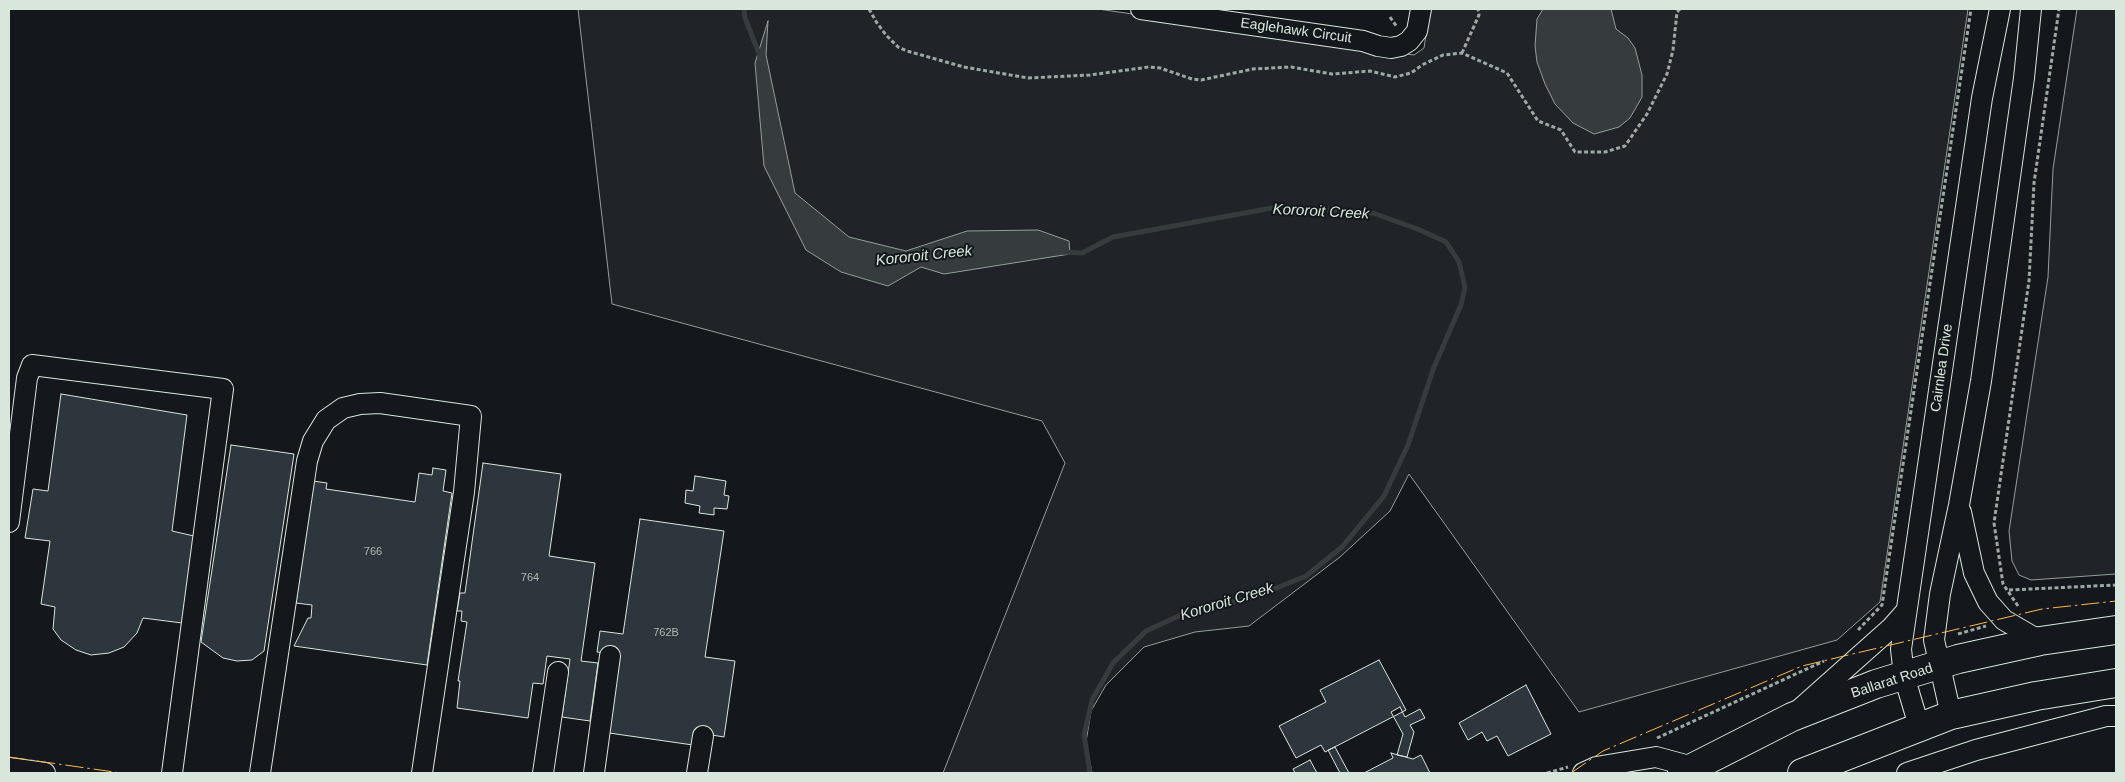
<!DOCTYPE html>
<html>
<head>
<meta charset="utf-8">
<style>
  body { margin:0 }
  #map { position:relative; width:2125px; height:782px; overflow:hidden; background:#14181c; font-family:Arial,sans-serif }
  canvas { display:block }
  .frame { position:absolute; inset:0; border:10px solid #d8e6dc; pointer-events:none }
</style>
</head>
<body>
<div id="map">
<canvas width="2125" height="782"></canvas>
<div class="frame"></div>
</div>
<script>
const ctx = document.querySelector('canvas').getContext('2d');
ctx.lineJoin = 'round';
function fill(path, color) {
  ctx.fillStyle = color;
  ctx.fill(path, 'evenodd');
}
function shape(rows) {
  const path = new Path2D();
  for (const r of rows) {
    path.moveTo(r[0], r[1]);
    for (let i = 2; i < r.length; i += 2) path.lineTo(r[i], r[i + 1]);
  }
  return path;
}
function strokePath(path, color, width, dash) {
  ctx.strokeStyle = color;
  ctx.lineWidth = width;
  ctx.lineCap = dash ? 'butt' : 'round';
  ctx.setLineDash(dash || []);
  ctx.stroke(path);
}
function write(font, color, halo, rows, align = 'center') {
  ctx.font = font + ' Arial,sans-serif';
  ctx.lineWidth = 4;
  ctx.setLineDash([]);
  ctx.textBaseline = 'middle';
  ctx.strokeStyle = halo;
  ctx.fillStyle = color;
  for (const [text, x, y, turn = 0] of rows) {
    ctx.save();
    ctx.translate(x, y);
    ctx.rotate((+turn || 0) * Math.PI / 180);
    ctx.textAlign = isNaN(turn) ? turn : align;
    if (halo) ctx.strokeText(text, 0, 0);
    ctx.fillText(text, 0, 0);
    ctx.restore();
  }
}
const green = shape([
  [578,9,1098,9,1414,55,1424,48,1430,9,1968,9,1880,602,1837,640,1579,712,1409,474,1390,511,1340,557,1249,626,1195,632,1144,647,1106,685,1091,711,1086,742,1092,773,943,773,1065,463,1042,421,612,304,578,9],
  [2077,9,2116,9,2116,574,2031,580,2019,575,2012,561,2009,531,2048,277,2053,169,2077,9]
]);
const water = shape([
  [1543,9,1611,9,1616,29,1628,38,1635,48,1642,75,1642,97,1630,118,1619,127,1594,134,1573,123,1555,104,1545,84,1537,62,1535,46,1537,19,1543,9],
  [768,21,766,55,795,193,849,237,906,251,967,231,1038,230,1069,241,1070,254,944,274,921,267,888,286,841,272,806,250,764,166,755,63,768,21]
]);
const stream = shape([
  [744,9,745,18,760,56],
  [1063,252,1082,253,1113,237,1272,208,1317,209,1373,213,1420,230,1446,242,1459,262,1465,287,1461,305,1434,367,1408,445,1384,496,1342,547,1306,576,1257,596,1183,614,1146,631,1113,663,1092,700,1084,735,1090,773]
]);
const building = shape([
  [61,394,187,415,172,531,194,536,182,623,143,618,137,633,124,647,109,653,91,655,76,650,61,640,53,629,55,607,41,604,50,541,25,538,33,489,48,491,61,394],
  [231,445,294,454,264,651,252,660,237,661,223,658,201,642,231,445],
  [483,463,561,474,549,556,595,563,581,661,598,663,590,721,562,717,570,659,547,656,543,684,533,683,528,718,457,708,460,681,458,681,467,622,461,621,462,611,457,611,460,593,465,593,483,463],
  [433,468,446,470,443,491,452,493,427,665,294,646,308,618,311,618,312,605,296,603,313,481,327,483,326,489,415,502,419,473,432,475,433,468],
  [695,476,726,481,724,495,729,496,727,509,714,508,714,515,699,513,700,506,685,503,686,490,693,491,695,476],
  [640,519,724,531,705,657,735,661,724,737,694,732,693,745,609,733,620,655,597,652,600,631,623,634,640,519],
  [1379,660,1406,710,1325,752,1321,745,1296,758,1279,726,1326,702,1320,690,1379,660],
  [1526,685,1551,734,1508,756,1497,736,1487,741,1482,732,1468,740,1459,723,1526,685],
  [1400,707,1405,717,1420,709,1425,718,1410,725,1414,732,1407,757,1397,755,1403,734,1391,712,1400,707],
  [1335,747,1349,773,1340,773,1328,750,1335,747],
  [1391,753,1413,759,1421,755,1430,773,1364,773,1393,758,1391,753],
  [1310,760,1317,773,1295,773,1293,769,1310,760]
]);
const path = shape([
  [869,9,877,23,886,35,898,47,907,51,964,67,1028,78,1090,75,1149,67,1160,68,1192,79,1201,80,1253,69,1291,67,1332,74,1370,71,1395,77,1411,73,1422,65,1443,55,1462,53,1507,73,1538,121,1561,130,1575,152,1605,152,1625,146,1647,114,1667,74,1673,50,1677,12,1680,9],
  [1390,17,1397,27],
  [1462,53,1479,15,1478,9],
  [2009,590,2116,585],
  [2018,606,2003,584,1994,523,2029,281,2034,183,2059,9],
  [1858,630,1882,605,1971,9],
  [1958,634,1986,626],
  [1657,738,1824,661],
  [1547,773,1568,767]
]);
const minor = shape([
  [1141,9,1363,41,1378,46,1391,48,1401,46,1409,41,1417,31,1421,9],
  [1961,512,1974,573,1988,602,2004,620,2040,641],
  [9,522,27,378,32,365,223,389,172,773],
  [1800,709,1891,628,1906,611],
  [1951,715,1934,640,1940,594,1959,505,1981,381,2024,78,2031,9],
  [1919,726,1904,676,1901,649,1982,98,2000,9],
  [9,768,45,773],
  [260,773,307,461,313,441,326,420,343,408,360,404,380,403,471,416,464,492,422,773],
  [543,773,558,672],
  [594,773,610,656],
  [697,773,703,736],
  [1583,773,1596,767,1656,757,1693,767],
  [1907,773,1976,750,2106,716,2116,716]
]);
const highway = shape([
  [1682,773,1792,717,1876,684,1958,659,2040,641,2116,630],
  [1802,773,1951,715,2036,696,2116,683]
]);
const power = shape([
  [9,757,121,773],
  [1571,773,1603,751,1802,666,2042,609,2116,601]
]);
const numberNames = [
  ["766",373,552],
  ["764",530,578],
  ["762B",666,633]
];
const streetNames = [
  ["Eaglehawk Circuit",1296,31,8],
  ["Cairnlea Drive",1942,368,-82],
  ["Ballarat Road",1892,681,-18]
];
const waterNames = [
  ["Kororoit Creek",1321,212,3],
  ["Kororoit Creek",924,256,-6],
  ["Kororoit Creek",1227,602,-17]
];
fill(green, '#202428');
strokePath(green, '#939e99', 1);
fill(water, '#363b3e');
strokePath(water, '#939e99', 1);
strokePath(stream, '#363b3e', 5);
fill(building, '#2c363c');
strokePath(building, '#d8e6dc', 1);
strokePath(minor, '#d8e6dc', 22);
strokePath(highway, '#d8e6dc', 30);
strokePath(path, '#9da8a2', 3, [4, 2.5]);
strokePath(minor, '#14181c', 20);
strokePath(highway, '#14181c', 28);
strokePath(power, '#ffb74d', 1, [18, 4, 2.5, 4]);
write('11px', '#adbab4', null, numberNames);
write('14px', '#d8e6dc', '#14181c', streetNames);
write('italic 15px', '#d8e6dc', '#14181c', waterNames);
</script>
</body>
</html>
